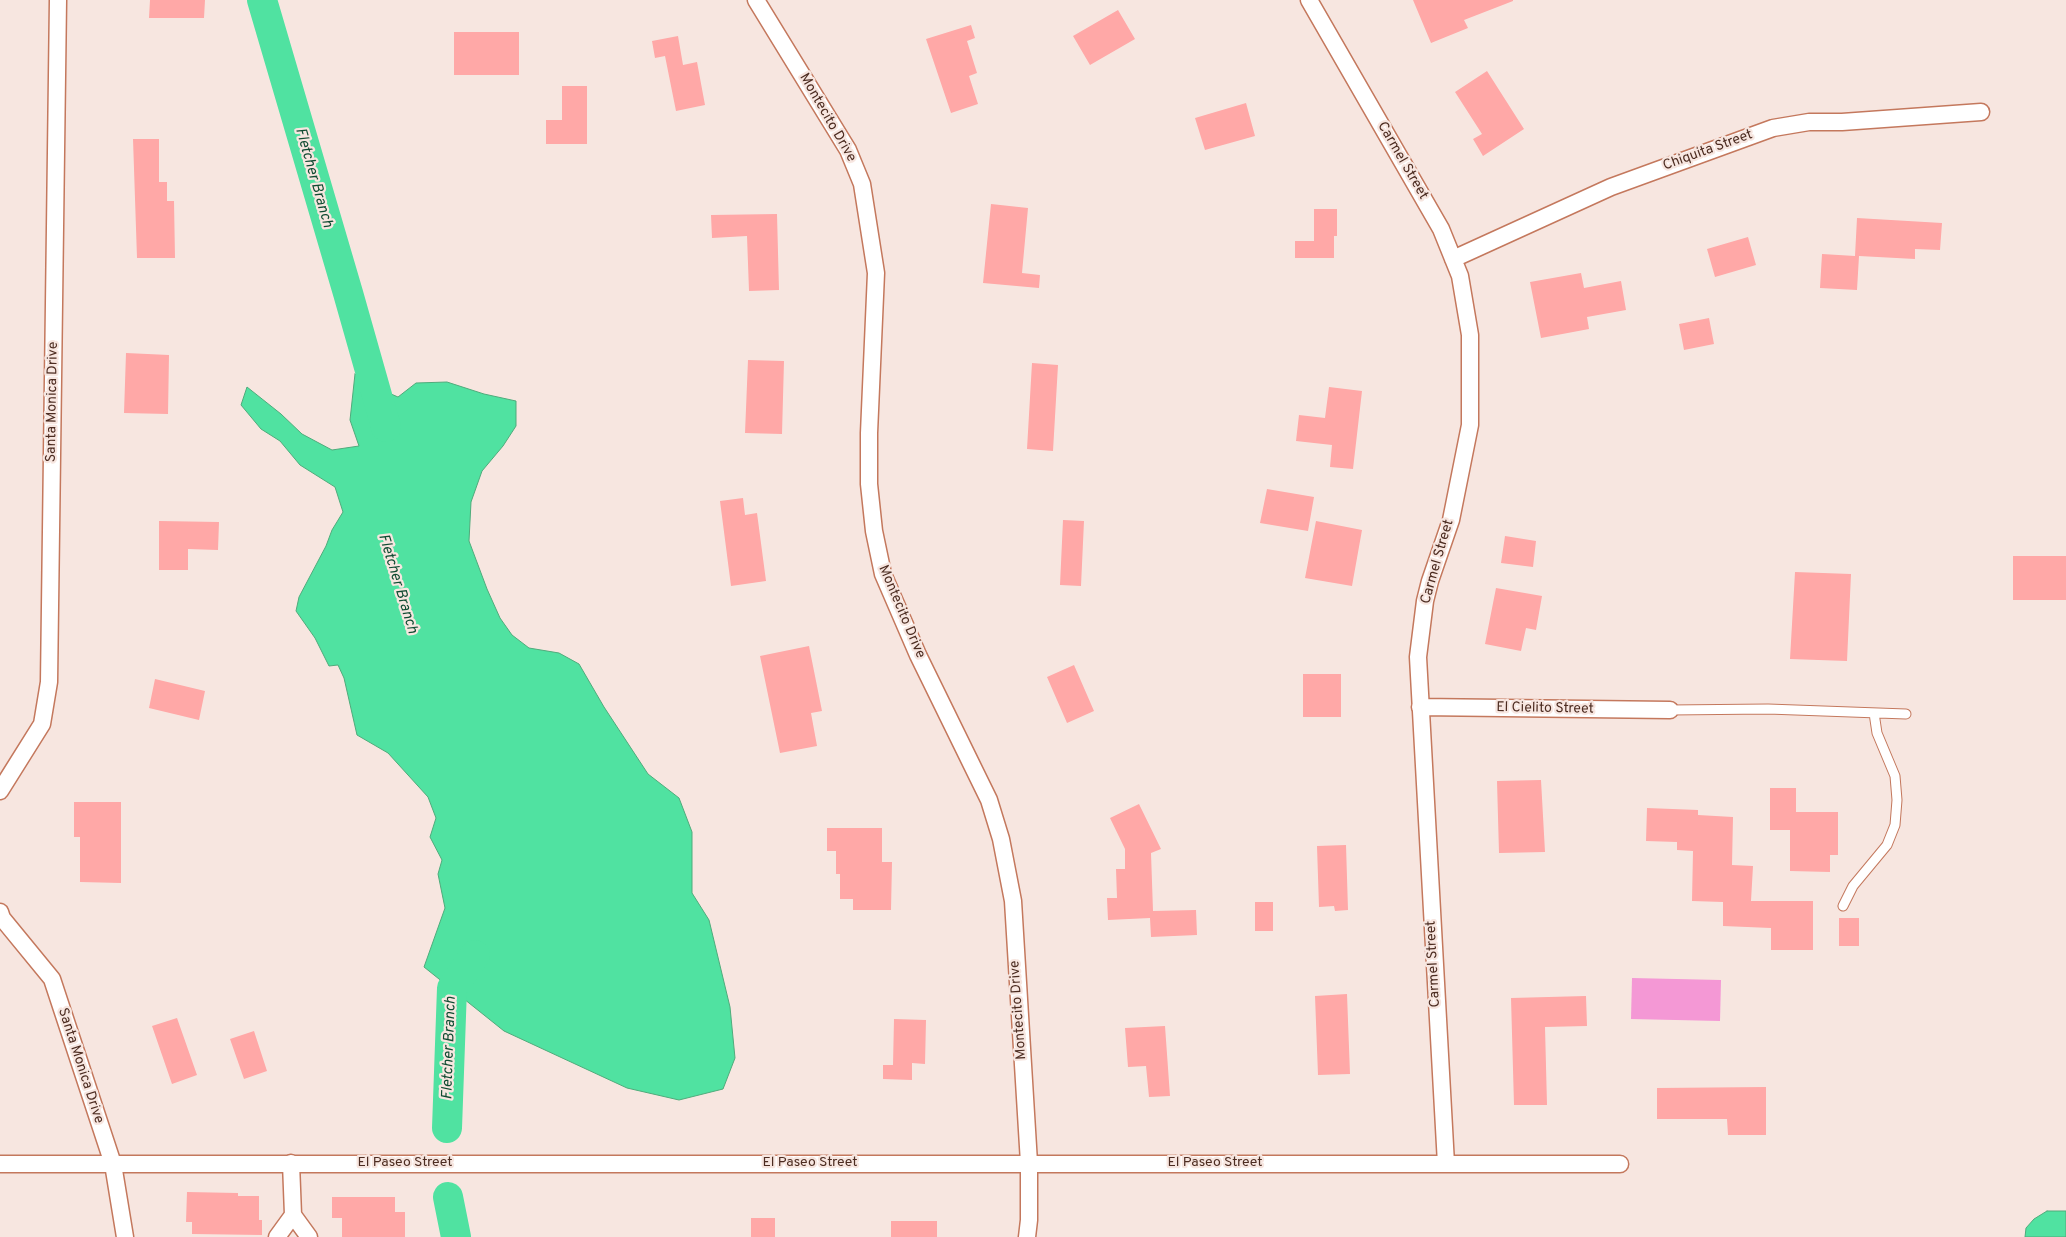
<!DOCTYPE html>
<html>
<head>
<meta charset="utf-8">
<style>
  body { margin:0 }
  canvas { display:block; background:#f7e6e0 }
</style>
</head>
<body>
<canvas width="2066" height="1237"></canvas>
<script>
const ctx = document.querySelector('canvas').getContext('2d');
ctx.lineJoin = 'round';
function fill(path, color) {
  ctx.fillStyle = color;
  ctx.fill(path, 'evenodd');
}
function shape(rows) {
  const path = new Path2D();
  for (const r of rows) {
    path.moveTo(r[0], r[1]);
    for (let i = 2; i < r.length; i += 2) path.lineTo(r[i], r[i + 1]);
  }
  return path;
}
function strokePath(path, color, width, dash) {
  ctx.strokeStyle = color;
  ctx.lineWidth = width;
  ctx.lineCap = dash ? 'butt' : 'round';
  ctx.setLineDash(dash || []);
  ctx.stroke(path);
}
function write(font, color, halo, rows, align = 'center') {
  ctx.font = font + ' Overpass,sans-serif';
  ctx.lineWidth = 4.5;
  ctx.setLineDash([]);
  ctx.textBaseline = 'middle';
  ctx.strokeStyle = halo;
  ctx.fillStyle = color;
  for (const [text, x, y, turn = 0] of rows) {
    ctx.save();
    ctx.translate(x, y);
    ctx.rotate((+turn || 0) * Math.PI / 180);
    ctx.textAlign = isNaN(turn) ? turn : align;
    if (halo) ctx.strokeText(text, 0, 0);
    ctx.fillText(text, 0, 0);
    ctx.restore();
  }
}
const green = shape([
  [1632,978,1721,980,1720,1021,1631,1019]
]);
const water = shape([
  [355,374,375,387,398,397,416,383,447,382,484,394,516,401,516,426,503,446,482,471,471,502,469,541,487,589,500,618,512,635,529,648,559,653,579,664,604,707,648,774,679,798,692,832,692,893,709,920,730,1007,735,1058,723,1089,679,1100,627,1088,504,1031,424,967,445,908,438,874,442,860,430,837,436,818,428,797,388,753,357,735,344,678,338,665,329,666,315,638,296,611,299,597,326,546,332,530,343,512,335,487,300,465,280,441,261,429,241,405,247,387,281,414,302,434,332,450,359,446,350,420,355,374],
  [2047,1211,2066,1211,2066,1237,2025,1237,2026,1228,2034,1219,2047,1211]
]);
const river = shape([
  [262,0,348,293,386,427],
  [447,1128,452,988,475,955],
  [448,1197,456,1237]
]);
const building = shape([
  [150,0,205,0,204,18,149,18],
  [1413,0,1513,0,1513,1,1464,20,1468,28,1431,43],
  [1118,10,1135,39,1090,65,1073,36],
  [971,25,975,38,967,41,977,73,969,76,978,104,951,113,926,39],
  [454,32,519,32,519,75,454,75],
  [678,36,683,65,697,62,705,105,676,111,665,56,655,58,652,41],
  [1487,71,1524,129,1483,156,1473,139,1482,134,1455,92],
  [562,86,587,86,587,144,546,144,546,120,562,120],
  [1246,103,1255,136,1205,150,1195,118],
  [133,139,159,139,159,182,167,182,167,201,174,201,175,258,137,258],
  [991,204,1028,208,1022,273,1040,275,1039,288,983,283],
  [1314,209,1337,209,1337,236,1334,236,1334,258,1295,258,1295,241,1314,241],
  [777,214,779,290,749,291,747,236,712,238,711,215],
  [1857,218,1942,223,1940,250,1915,249,1915,259,1859,256,1857,290,1820,288,1822,254,1855,256],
  [1748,237,1756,265,1715,277,1707,249],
  [1581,273,1584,288,1621,281,1626,310,1587,317,1589,329,1541,338,1530,282],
  [1709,318,1714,344,1684,350,1679,324],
  [126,353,169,355,168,414,124,413],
  [748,360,784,361,782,434,745,433],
  [1032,363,1058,365,1053,451,1027,449],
  [1329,387,1362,391,1353,469,1330,467,1332,445,1296,441,1299,415,1325,418],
  [1267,489,1314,497,1308,531,1260,523],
  [743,498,745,515,757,513,766,581,731,586,720,501],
  [1063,520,1084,521,1081,586,1060,585],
  [159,521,219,522,218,550,188,549,188,570,159,570],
  [1316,521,1362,530,1352,586,1305,578],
  [1505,536,1536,541,1533,567,1501,563],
  [2013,556,2066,556,2066,600,2013,600],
  [1795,572,1851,574,1847,661,1790,659],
  [1496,588,1542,596,1536,630,1526,628,1521,651,1485,644],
  [809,646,822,711,811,713,817,746,780,753,760,656],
  [1074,665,1094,711,1067,723,1047,677],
  [1303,674,1341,674,1341,717,1303,717],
  [155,679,205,691,199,720,149,708],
  [1541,780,1545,852,1499,853,1497,781],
  [1770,788,1796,788,1796,812,1838,812,1838,855,1830,855,1830,872,1790,871,1790,830,1770,830],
  [74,802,121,802,121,883,80,882,80,837,74,837],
  [1139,804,1161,849,1151,853,1153,911,1196,910,1197,935,1151,937,1150,918,1108,920,1107,898,1117,898,1116,869,1125,869,1125,849,1110,818],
  [1647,808,1698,810,1698,815,1733,817,1732,865,1753,866,1751,901,1813,901,1813,950,1771,950,1771,928,1723,926,1723,902,1692,901,1693,851,1677,850,1677,842,1646,841],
  [827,828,882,828,882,862,892,862,891,910,853,910,853,899,840,899,840,874,836,874,836,851,827,851],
  [1346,845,1348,910,1335,911,1334,906,1319,907,1317,846],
  [1255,902,1273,902,1273,931,1255,931],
  [1839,918,1859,918,1859,946,1839,946],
  [1347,994,1350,1074,1318,1075,1315,996],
  [1586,996,1587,1026,1545,1027,1547,1105,1514,1105,1511,998],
  [177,1018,197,1075,172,1084,152,1026],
  [894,1019,926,1020,925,1064,912,1063,912,1080,883,1079,883,1065,893,1065],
  [1165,1026,1170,1096,1149,1097,1146,1066,1128,1067,1125,1028],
  [254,1031,267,1071,244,1079,230,1039],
  [1766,1087,1766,1135,1728,1135,1727,1119,1657,1119,1657,1088],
  [187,1192,238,1193,238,1196,259,1196,259,1220,262,1220,262,1235,192,1234,192,1222,186,1222],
  [332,1197,395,1197,395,1212,405,1212,405,1237,342,1237,342,1218,332,1218],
  [751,1218,775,1218,775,1237,751,1237],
  [891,1221,937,1221,937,1237,891,1237]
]);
const lane = shape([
  [1670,710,1768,709,1906,714],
  [1843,906,1853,886,1887,845,1895,825,1897,800,1895,776,1877,733,1874,713]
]);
const street = shape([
  [756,0,848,150,862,184,876,273,869,433,869,484,874,531,883,574,918,655,989,800,1001,839,1013,901,1029,1163,1029,1220,1027,1237],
  [1309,0,1441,229,1460,276,1470,335,1470,425,1451,520,1430,581,1425,601,1418,657,1446,1164],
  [1453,259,1611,187,1773,128,1809,122,1842,122,1981,112],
  [1420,707,1670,710],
  [0,791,42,724,49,682,58,0],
  [0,912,2,918,52,979,113,1164,125,1237],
  [291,1163,293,1215,309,1237],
  [0,1164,1620,1164],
  [277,1237,293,1215]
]);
const streetNames = [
  ["Montecito Drive",827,118,60],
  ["Chiquita Street",1708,151,-20],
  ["Carmel Street",1402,161,60],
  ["Santa Monica Drive",53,402,-89],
  ["Carmel Street",1438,562,-74],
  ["Montecito Drive",901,612,67],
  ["El Cielito Street",1545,709,1],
  ["Carmel Street",1434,964,-93],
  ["Montecito Drive",1019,1010,-94],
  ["Santa Monica Drive",80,1066,72],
  ["El Paseo Street",405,1163],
  ["El Paseo Street",810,1163],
  ["El Paseo Street",1215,1163]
];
const waterNames = [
  ["Fletcher Branch",313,178,74],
  ["Fletcher Branch",397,584,73],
  ["Fletcher Branch",450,1048,-88]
];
fill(green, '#f498d5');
fill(water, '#50e2a1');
strokePath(water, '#4fab7b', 1);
strokePath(river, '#50e2a1', 30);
fill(building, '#ffa8a7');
strokePath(lane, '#c4785d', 11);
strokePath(street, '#c4785d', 19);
strokePath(lane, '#fff', 9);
strokePath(street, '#fff', 16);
write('14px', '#4c2c21', '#f7e6e0', streetNames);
write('italic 15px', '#0f4b31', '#f7e6e0', waterNames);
</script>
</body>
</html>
